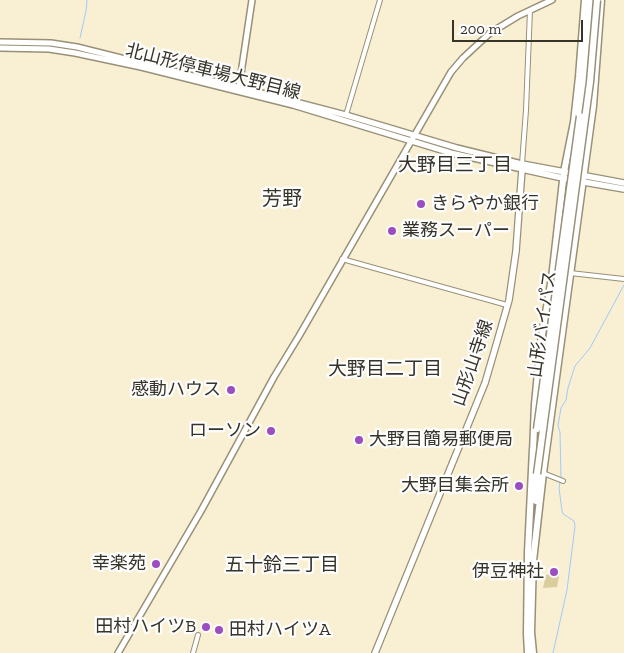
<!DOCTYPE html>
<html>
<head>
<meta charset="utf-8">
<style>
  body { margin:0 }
  #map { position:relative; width:624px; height:653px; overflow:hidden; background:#f9f0d4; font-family:"Zilla Slab",serif }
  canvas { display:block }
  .scale { position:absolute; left:452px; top:20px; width:131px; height:22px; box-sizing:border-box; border:2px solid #363328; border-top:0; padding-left:6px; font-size:15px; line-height:18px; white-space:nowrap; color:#363328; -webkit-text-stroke:4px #fdfdfd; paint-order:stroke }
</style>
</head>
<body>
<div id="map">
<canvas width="624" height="653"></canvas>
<div class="scale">200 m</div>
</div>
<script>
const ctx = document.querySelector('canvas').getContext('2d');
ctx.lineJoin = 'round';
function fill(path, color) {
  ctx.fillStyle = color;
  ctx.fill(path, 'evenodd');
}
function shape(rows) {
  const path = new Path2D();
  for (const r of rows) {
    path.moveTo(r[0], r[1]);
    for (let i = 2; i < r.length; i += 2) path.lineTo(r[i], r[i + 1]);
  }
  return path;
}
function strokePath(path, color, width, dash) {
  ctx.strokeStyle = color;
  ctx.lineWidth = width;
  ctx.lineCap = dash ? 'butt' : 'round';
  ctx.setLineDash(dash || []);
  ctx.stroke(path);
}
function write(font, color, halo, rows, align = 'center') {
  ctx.font = font + ' "Zilla Slab","Noto Sans JP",serif';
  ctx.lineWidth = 4.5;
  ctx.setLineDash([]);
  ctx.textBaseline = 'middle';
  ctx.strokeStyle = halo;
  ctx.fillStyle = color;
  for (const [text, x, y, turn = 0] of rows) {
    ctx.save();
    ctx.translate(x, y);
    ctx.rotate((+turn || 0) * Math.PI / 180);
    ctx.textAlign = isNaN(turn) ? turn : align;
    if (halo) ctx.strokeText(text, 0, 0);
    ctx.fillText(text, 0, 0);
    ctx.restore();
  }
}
const green = shape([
  [558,570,560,571,557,587,543,588,546,575,550,574,555,576]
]);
const stream = shape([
  [80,38,86,11,87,0],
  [561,478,560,432,558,426,561,408,566,400,568,388,575,366,590,348,624,285],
  [553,653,567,590,575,526,574,521,563,514,562,511,559,488,560,482]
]);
const street = shape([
  [346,115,380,0],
  [522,164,526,110,530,10],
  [342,259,507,305],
  [570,273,624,279],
  [543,473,563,481],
  [193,653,198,635]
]);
const secondary = shape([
  [0,42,51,43,77,47,265,94,346,115,457,148,522,164],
  [0,48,49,49,75,53,141,67,293,105,451,153,522,169],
  [239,87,252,0],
  [118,653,201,511,274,377,299,336,451,72,463,58,490,33,518,16,552,0]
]);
const primary = shape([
  [522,164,624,183],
  [578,181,624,189],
  [375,653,485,383,497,342,509,300,516,251,522,169,567,179]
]);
const highway = shape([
  [580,116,585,63,590,0],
  [533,452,535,404,541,341,552,278,564,172,574,122,579,77,585,0],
  [536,501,537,474],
  [533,561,543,473,593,106,601,0],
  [528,653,527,634,528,552,533,449],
  [533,653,531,632,533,558]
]);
const highwayBridge = shape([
  [537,429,580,116],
  [537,474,590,82,597,0]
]);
const markers = [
  [421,204,5,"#9c4ebf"],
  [392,231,5,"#9c4ebf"],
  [231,390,5,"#9c4ebf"],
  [271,431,5,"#9c4ebf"],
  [359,440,5,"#9c4ebf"],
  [519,486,5,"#9c4ebf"],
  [156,564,5,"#9c4ebf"],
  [554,572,5,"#9c4ebf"],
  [206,627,5,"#9c4ebf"],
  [219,630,5,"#9c4ebf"]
];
const streetNames = [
  ["北山形停車場大野目線",213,72,14],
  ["山形バイパス",543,324,-82],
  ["山形山寺線",473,363,-71]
];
const poiNames = [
  ["きらやか銀行",431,204,"left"],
  ["業務スーパー",402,231,"left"],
  ["感動ハウス",221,390],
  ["ローソン",261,431],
  ["大野目簡易郵便局",369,440,"left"],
  ["大野目集会所",509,486],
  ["幸楽苑",146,564],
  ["伊豆神社",544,572],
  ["田村ハイツB",196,627],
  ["田村ハイツA",229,630,"left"]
];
const neighbourhoodNames = [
  ["大野目三丁目",455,166],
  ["大野目二丁目",385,370],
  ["五十鈴三丁目",282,566]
];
const quarterNames = [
  ["芳野",282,199]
];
fill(green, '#dacc9d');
strokePath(stream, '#a1c9f9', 1);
strokePath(street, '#989077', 6);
strokePath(secondary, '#989077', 8);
strokePath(primary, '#989077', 8);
strokePath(highway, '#989077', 9);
strokePath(street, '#fff', 4);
strokePath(secondary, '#fff', 5);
strokePath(primary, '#fff', 5.5);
strokePath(highway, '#fff', 6);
strokePath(highwayBridge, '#989077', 9, []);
strokePath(highwayBridge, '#fff', 6);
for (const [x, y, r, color] of markers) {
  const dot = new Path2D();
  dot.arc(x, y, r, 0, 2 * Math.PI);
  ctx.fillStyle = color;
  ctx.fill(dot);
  strokePath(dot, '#fdfdfd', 2);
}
write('18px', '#363328', '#fdfdfd', streetNames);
write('18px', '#363328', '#fdfdfd', poiNames, 'right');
write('19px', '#363328', '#fdfdfd', neighbourhoodNames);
write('20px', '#363328', '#fdfdfd', quarterNames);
</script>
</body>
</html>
